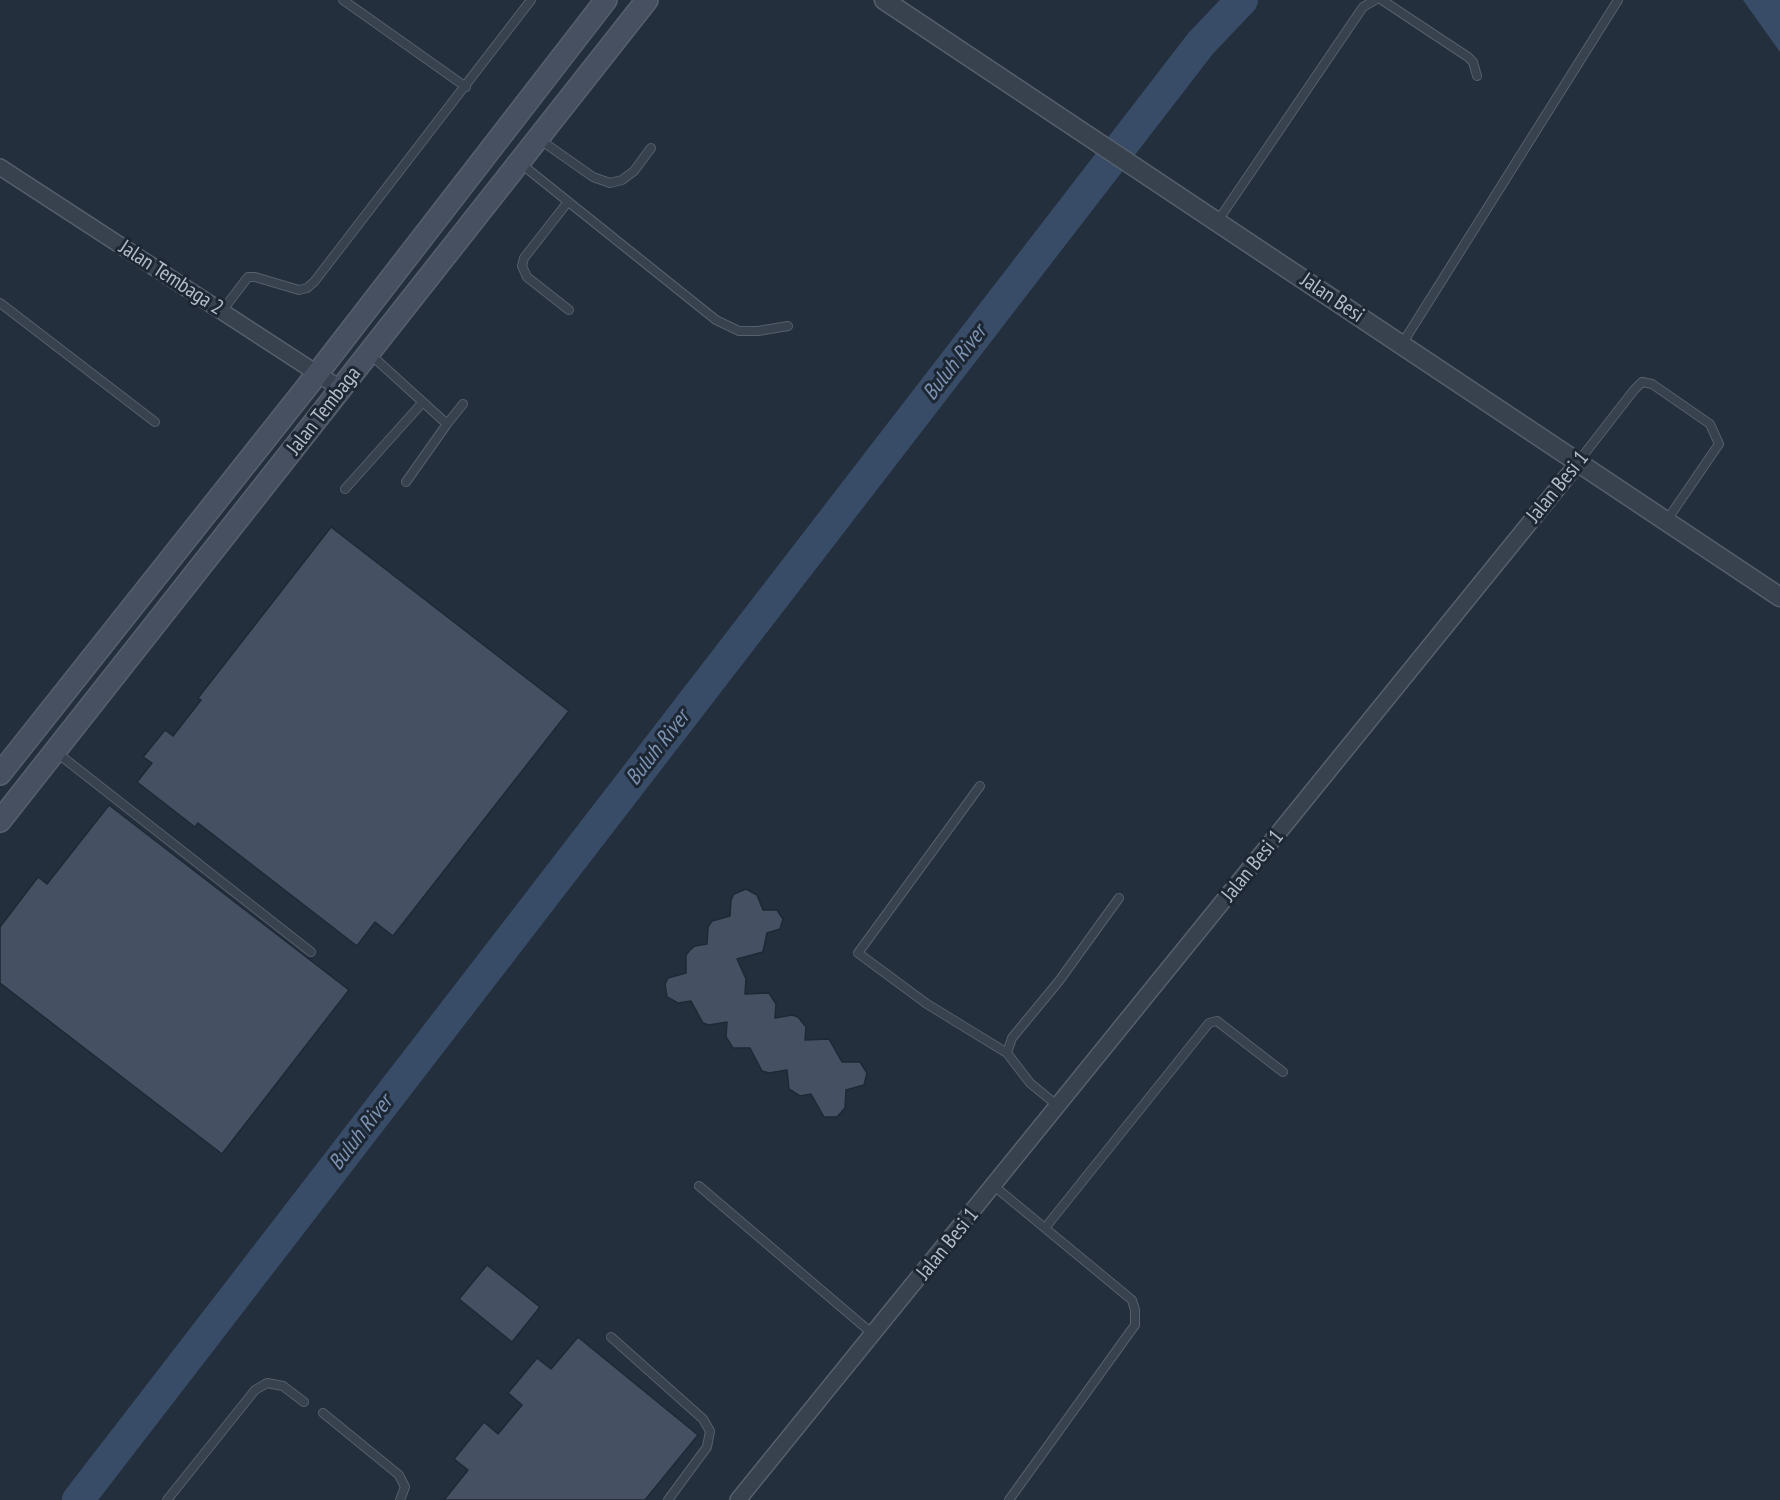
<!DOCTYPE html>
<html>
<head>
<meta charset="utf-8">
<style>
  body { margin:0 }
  canvas { display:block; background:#242f3e }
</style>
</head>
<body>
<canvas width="1780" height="1500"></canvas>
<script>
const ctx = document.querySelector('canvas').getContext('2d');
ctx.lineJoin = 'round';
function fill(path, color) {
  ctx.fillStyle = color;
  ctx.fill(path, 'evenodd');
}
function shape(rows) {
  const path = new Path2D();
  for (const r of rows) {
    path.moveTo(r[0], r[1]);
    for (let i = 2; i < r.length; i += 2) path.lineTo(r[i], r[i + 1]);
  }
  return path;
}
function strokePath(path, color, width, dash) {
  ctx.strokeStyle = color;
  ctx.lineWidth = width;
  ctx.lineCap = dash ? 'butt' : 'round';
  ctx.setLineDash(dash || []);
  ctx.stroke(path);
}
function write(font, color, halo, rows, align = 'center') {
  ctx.font = font + ' "PT Sans Narrow",sans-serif';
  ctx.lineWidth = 6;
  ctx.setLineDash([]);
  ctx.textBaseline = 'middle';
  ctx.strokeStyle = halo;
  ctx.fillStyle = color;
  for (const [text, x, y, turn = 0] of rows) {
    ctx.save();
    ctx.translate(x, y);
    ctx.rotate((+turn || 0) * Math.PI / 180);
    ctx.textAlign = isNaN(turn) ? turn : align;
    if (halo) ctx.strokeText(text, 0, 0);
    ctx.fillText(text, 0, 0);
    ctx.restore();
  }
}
const water = shape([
  [1743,0,1780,0,1780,52]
]);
const river = shape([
  [78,1500,1201,43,1242,0]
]);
const building = shape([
  [331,527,569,711,393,936,375,922,357,946,198,823,195,827,137,782,152,763,143,757,165,730,173,736,201,700,198,698,331,527],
  [109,805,349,990,222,1154,0,983,0,927,38,877,47,884,109,805],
  [746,889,757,895,763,910,777,910,783,919,780,929,767,933,763,952,737,959,746,979,745,994,769,993,776,1004,775,1018,792,1015,798,1017,806,1027,805,1040,829,1039,842,1062,860,1062,867,1073,864,1085,846,1090,845,1108,837,1117,824,1117,811,1094,800,1096,789,1089,787,1070,769,1073,762,1071,750,1048,733,1048,726,1037,727,1022,709,1025,703,1023,691,1001,678,1003,667,997,665,984,668,978,686,973,686,955,690,950,695,946,707,944,708,927,712,921,730,916,731,900,734,894,746,889],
  [487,1265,540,1307,512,1342,459,1299,487,1265],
  [578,1337,698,1435,645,1500,444,1500,468,1470,454,1459,484,1422,498,1434,522,1405,508,1393,537,1358,551,1369,578,1337]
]);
const service = shape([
  [343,0,466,87],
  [1382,0,1468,57,1473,62,1477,76],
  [539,139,593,177,610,183,622,180,634,171,651,148],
  [520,163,716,320,739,331,758,331,788,326],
  [567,203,524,258,522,266,527,277,569,310],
  [1217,222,1363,7,1375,0],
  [0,303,155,422],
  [222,311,248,277,255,277,299,290,307,288,314,282,531,0],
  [1402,344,1618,0],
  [370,354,447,424,406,482],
  [447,424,463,404],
  [1578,462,1634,390,1642,382,1652,384,1710,424,1719,444,1667,520],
  [345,489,423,402],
  [56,752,311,952],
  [980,786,858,953,927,1004,1007,1053],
  [1058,1106,1030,1083,1007,1053,1012,1038,1059,981,1119,898],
  [699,1186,874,1335],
  [994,1186,1132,1300,1135,1310,1135,1325,1009,1500],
  [1045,1228,1209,1023,1217,1021,1283,1072],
  [611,1337,703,1419,710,1431,707,1447,668,1500],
  [323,1413,399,1475,405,1487,400,1500],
  [167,1500,255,1390,267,1383,283,1386,304,1402]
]);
const minor = shape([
  [0,167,341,389],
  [738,1500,1578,463]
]);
const tertiary = shape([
  [884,0,1780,597]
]);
const secondary = shape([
  [0,774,317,374,606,0],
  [0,821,647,0]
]);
const streetNames = [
  ["Jalan Tembaga 2",171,278,33],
  ["Jalan Besi",1332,298,34],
  ["Jalan Tembaga",324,411,-52],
  ["Jalan Besi 1",1558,487,-51],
  ["Jalan Besi 1",1253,866,-51],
  ["Jalan Besi 1",948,1244,-51]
];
const waterNames = [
  ["Buluh River",955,363,-52],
  ["Buluh River",658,748,-52],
  ["Buluh River",361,1133,-52]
];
fill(water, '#394c67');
strokePath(river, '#394c67', 32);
fill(building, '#455162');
strokePath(building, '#1f2835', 1.5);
strokePath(service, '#565f6c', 10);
strokePath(minor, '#565f6c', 18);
strokePath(tertiary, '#565f6c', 21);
strokePath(secondary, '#565f6c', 24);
strokePath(service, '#38414e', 8);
strokePath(minor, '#38414e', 15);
strokePath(tertiary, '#38414e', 18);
strokePath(secondary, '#465061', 21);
write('21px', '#b4bcc9', '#1d2633', streetNames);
write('italic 22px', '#7c92b1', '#1d2633', waterNames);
</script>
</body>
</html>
